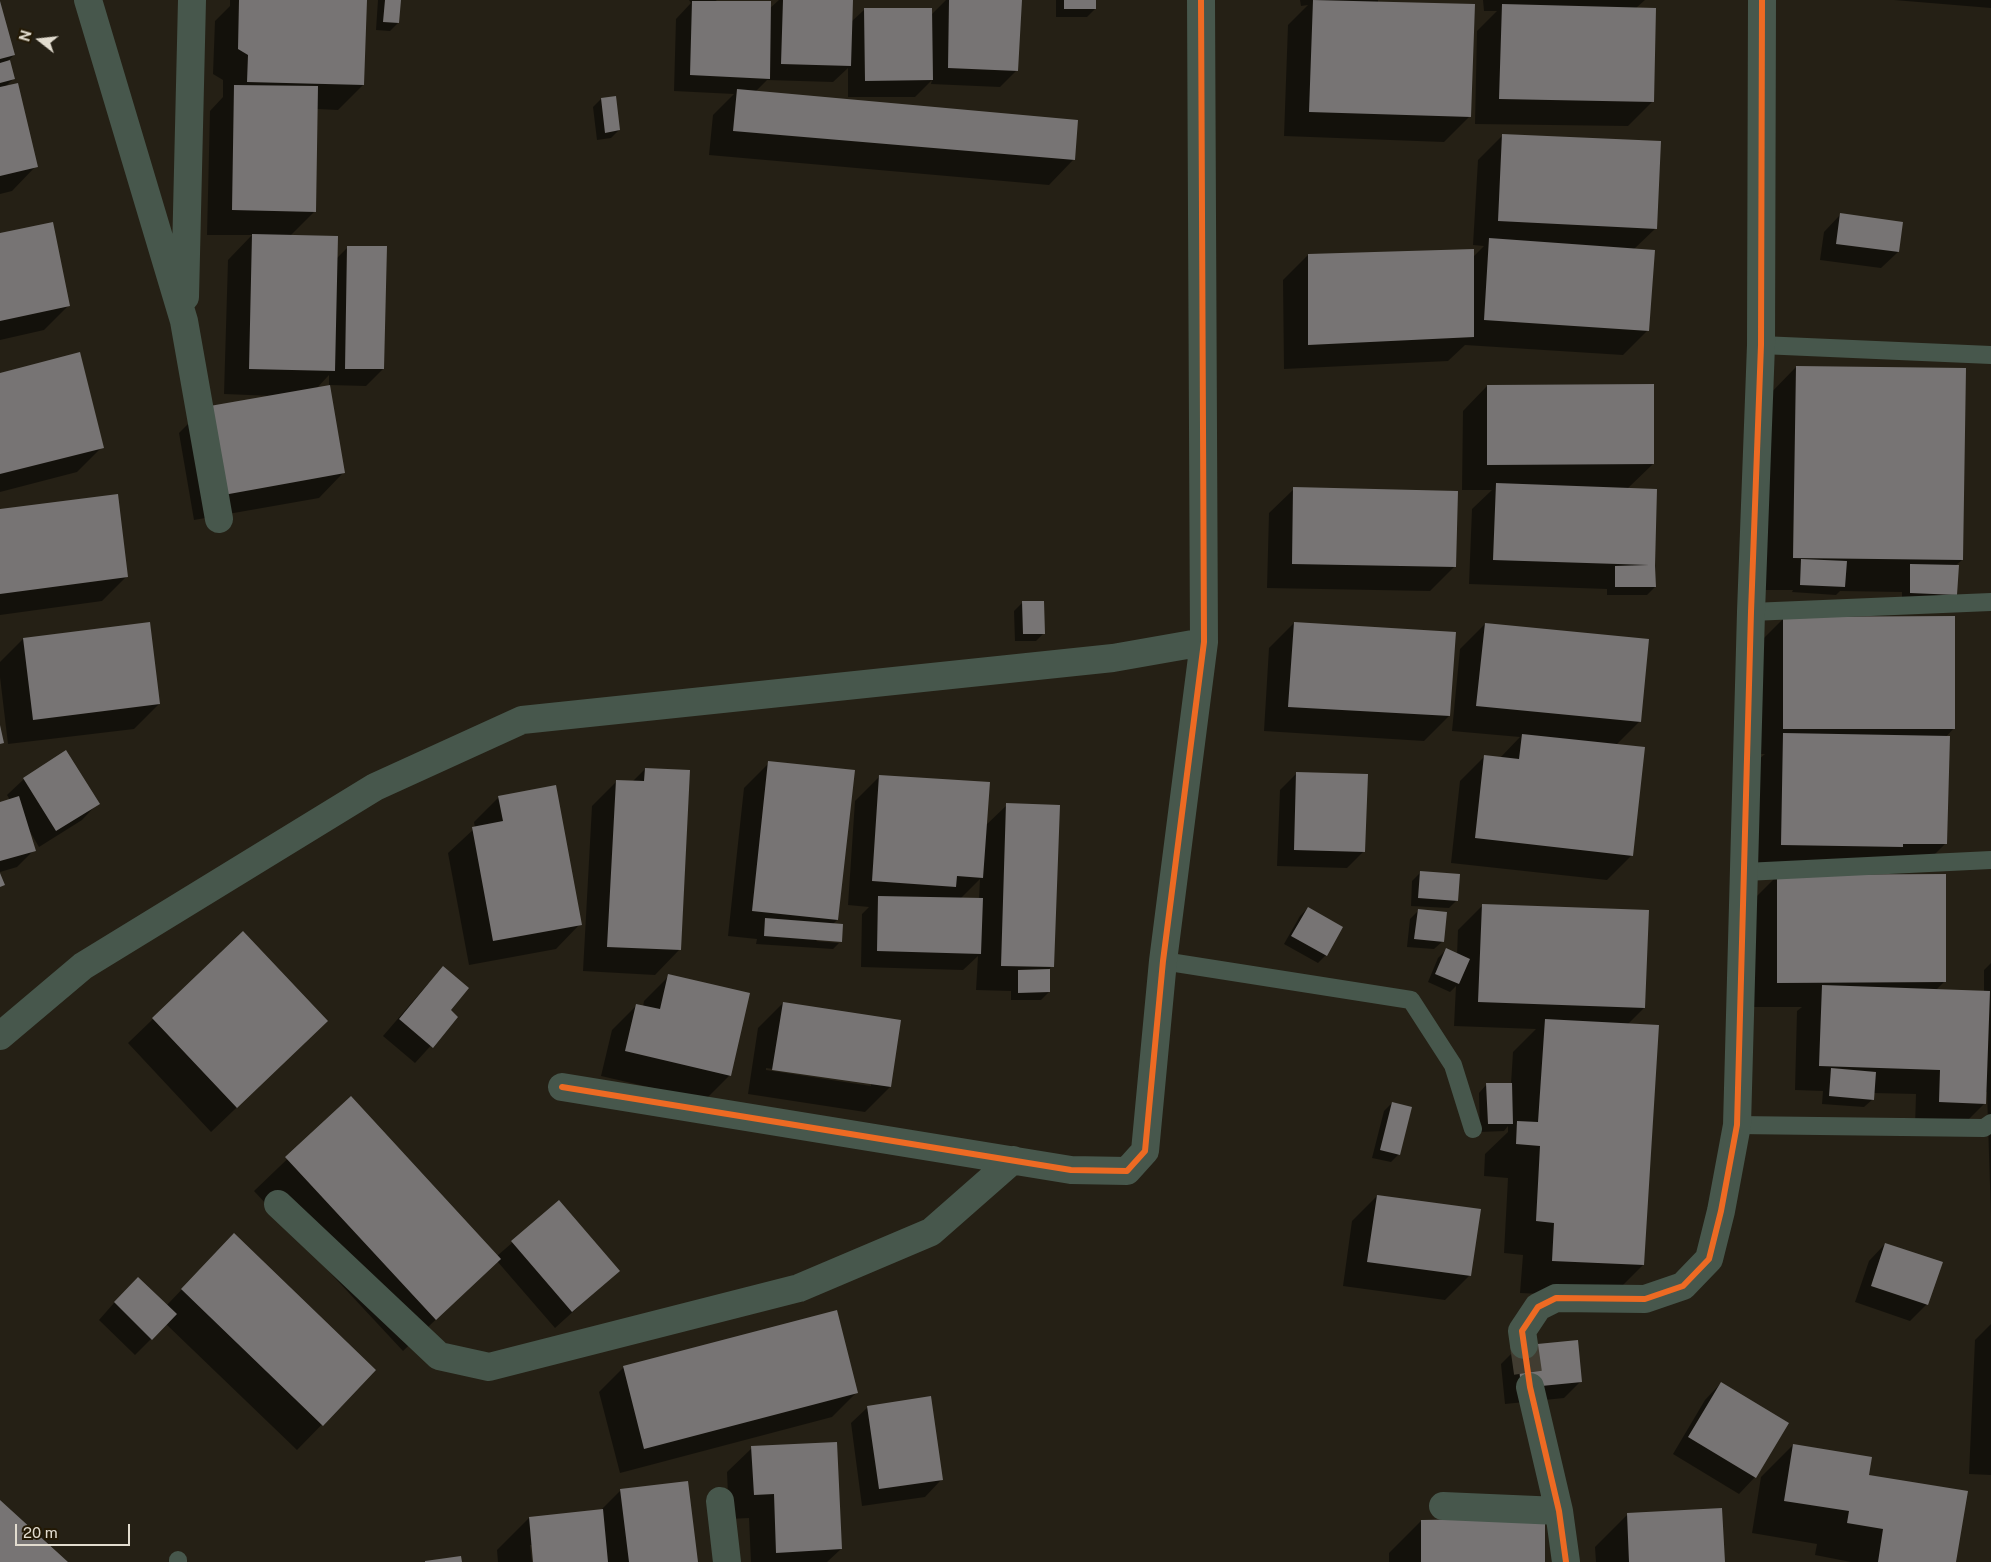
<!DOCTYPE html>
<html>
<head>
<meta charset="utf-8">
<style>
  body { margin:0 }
  #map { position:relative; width:1991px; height:1562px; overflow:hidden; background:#252015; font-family:"Public Sans",sans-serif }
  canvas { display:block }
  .north { position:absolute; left:15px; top:15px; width:50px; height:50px; -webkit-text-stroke:4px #231905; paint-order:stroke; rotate:286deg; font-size:14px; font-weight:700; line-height:20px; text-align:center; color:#e2dccf }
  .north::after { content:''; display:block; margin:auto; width:18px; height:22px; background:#e2dccf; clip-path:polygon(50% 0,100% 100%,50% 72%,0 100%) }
  .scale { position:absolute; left:15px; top:1524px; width:115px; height:22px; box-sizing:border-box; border:2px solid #e2dccf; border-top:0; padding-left:6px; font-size:15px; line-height:18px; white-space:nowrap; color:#e2dccf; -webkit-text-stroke:4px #231905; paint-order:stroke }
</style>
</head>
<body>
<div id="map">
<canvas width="1991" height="1562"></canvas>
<div class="north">N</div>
<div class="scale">20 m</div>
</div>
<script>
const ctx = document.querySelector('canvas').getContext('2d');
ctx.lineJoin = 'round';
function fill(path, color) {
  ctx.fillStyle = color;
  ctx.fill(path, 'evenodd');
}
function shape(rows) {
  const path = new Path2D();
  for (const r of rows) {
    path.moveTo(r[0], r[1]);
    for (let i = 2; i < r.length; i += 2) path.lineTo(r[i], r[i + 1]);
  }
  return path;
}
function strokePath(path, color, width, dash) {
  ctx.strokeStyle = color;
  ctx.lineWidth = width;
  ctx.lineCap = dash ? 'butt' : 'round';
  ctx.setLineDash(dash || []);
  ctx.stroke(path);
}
const shadow = shape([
  [230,0,366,0,363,85,338,110,317,109,315,211,290,236,337,258,348,247,383,369,366,386,329,385,329,375,316,389,343,473,319,498,194,520,179,433,204,408,274,396,224,394,228,260,252,235,207,235,210,111,223,97,223,80,213,74,215,21,230,6],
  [378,0,400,0,398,23,390,31,376,30],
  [689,0,717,0,714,2,769,9,779,0,852,0,851,22,864,10,931,15,946,0,1020,0,1017,70,1000,87,931,84,932,80,915,97,848,97,848,68,833,82,767,80,755,92,1077,121,1073,160,1049,185,709,155,713,115,734,94,674,91,676,19,691,3],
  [1056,0,1095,0,1095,9,1087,17,1056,17],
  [1300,0,1381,0,1378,0,1378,2,1469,117,1444,142,1284,136,1288,25,1308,5,1301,6],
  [1483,0,1645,0,1636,8,1653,101,1628,126,1475,124,1477,31,1497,11,1484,11],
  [1894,0,1991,0,1991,8],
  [0,3,14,55,6,63,14,78,5,87,36,166,12,191,0,194],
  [601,99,619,130,611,138,597,140,593,107],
  [1503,135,1656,228,1634,249,1648,330,1623,355,1465,345,1448,361,1284,369,1283,280,1308,255,1473,257,1484,246,1473,245,1478,160],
  [1840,215,1898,252,1881,268,1820,260,1824,232],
  [0,235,69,305,44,330,0,340],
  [1796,367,1962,560,1955,566,1956,595,1902,601,1902,592,1840,591,1836,595,1792,592,1793,590,1761,590,1764,400],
  [0,374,102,447,77,472,0,492],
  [1487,386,1653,464,1627,489,1653,565,1655,587,1647,595,1607,595,1607,589,1469,584,1472,509,1492,490,1462,490,1463,411],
  [1294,489,1455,566,1430,591,1267,588,1269,513],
  [0,510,126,577,102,601,0,615],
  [1022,603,1044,633,1036,641,1015,641,1014,611],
  [1784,618,1954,728,1945,738,1946,843,1921,868,1757,869,1759,759,1765,754,1759,754,1759,643],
  [1294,623,1449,716,1424,741,1264,731,1269,648],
  [1485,624,1640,721,1616,745,1632,855,1607,880,1451,863,1460,781,1485,756,1500,758,1520,737,1452,731,1460,649],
  [23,639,159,704,134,729,8,744,0,677,0,662],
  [769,763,837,920,833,924,841,941,818,939,816,941,839,943,833,949,756,944,757,939,728,936,744,788],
  [645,769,679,950,655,975,583,971,592,806,617,781,632,782],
  [1297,773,1364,851,1347,868,1277,866,1280,790],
  [880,776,985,826,1007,805,1052,966,1048,970,1049,992,1041,1000,1011,1000,1011,991,976,990,978,956,963,970,861,967,862,914,869,907,848,905,855,801],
  [980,879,979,899,960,899],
  [24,779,98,803,82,820,39,847,29,830,34,850,17,867,0,872,0,803,10,800,7,795],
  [499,797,580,924,556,949,469,965,448,853,475,828,474,822],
  [1420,873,1457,900,1449,908,1411,906,1412,881],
  [1777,876,1944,982,1936,990,1984,992,1984,970,1991,963,1991,1216,1987,1092,1985,1092,1985,1103,1960,1128,1915,1127,1916,1094,1873,1093,1873,1099,1864,1107,1822,1104,1823,1091,1795,1090,1797,1011,1802,1007,1752,1007,1752,901],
  [1483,905,1644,1008,1627,1025,1643,1265,1611,1297,1520,1293,1523,1255,1504,1253,1508,1178,1484,1176,1485,1154,1508,1132,1508,1126,1504,1131,1480,1132,1479,1093,1487,1084,1511,1084,1513,1052,1536,1029,1454,1026,1456,986,1450,992,1428,982,1438,958,1446,950,1457,955,1458,930],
  [1308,908,1326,955,1318,963,1284,944,1300,916],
  [1418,911,1443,941,1434,949,1407,947,1410,919],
  [443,968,449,1010,457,1017,415,1063,383,1036,427,985],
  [669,976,730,1075,705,1100,601,1076,612,1030,637,1005,643,1007,644,1001],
  [783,1003,900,1021,890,1087,865,1112,748,1094,758,1028],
  [766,1068,871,1083,871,1086,766,1070],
  [153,1019,301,1046,211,1132,128,1043],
  [351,1098,497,1256,559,1202,618,1271,555,1328,497,1261,403,1351,254,1191],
  [1392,1103,1399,1154,1391,1162,1372,1158,1384,1111],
  [1377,1196,1470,1275,1445,1300,1343,1286,1352,1221],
  [1885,1244,1941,1263,1926,1305,1910,1321,1855,1302,1869,1261],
  [210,1260,375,1370,297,1450,166,1324,135,1355,99,1320,121,1295,166,1306],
  [1991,1324,1991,1475,1969,1474,1975,1340],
  [1518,1347,1581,1381,1564,1398,1505,1404,1501,1364],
  [624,1367,857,1392,832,1417,620,1473,599,1392],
  [1721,1383,1755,1477,1739,1494,1673,1454,1705,1400],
  [868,1407,941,1480,925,1497,862,1506,851,1423],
  [1793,1445,1868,1476,1955,1562,1851,1562,1815,1555,1817,1544,1752,1533,1761,1477],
  [752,1448,841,1549,827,1562,751,1562,749,1518,729,1519,727,1472],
  [621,1490,697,1562,535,1562,533,1545,530,1545,532,1562,498,1562,497,1550,529,1518,601,1510],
  [1627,1515,1724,1562,1596,1562,1595,1547],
  [1421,1521,1544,1562,1389,1562,1389,1553]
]);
const building = shape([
  [239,0,367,0,364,85,247,82,248,55,238,49],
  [385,0,401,0,399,23,383,22],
  [783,0,853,0,851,66,781,64],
  [949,0,1022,0,1018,71,948,68],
  [1064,0,1096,0,1096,9,1064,9],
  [1313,0,1475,4,1471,117,1309,112],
  [0,1,15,55,0,59],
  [692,1,771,1,770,79,690,75],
  [1502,4,1656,8,1654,102,1499,99],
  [864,8,932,8,933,80,865,81],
  [10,60,15,79,0,83,0,63],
  [18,83,38,167,0,176,0,87],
  [234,85,318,86,316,212,232,210],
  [737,89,1078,120,1075,160,733,131],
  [616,96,620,130,605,133,601,98],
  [1502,134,1661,141,1657,229,1498,221],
  [1840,213,1903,222,1899,252,1836,244],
  [53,222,70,306,0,321,0,233],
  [252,234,338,236,335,371,249,369],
  [1489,238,1655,250,1649,331,1484,320],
  [347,246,387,246,384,369,345,369],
  [1474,249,1474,337,1308,345,1308,254],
  [80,352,104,448,0,474,0,373],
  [1796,366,1966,368,1963,560,1793,558],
  [1654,384,1654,464,1487,465,1487,385],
  [330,385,345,473,218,496,204,407],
  [1496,483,1657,489,1655,566,1656,587,1615,587,1615,566,1649,565,1493,560],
  [1293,487,1458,491,1456,567,1292,564],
  [118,494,128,577,0,594,0,509],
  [1801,559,1847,561,1845,587,1800,585],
  [1910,564,1959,565,1957,595,1910,593],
  [1022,601,1044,601,1045,634,1023,634],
  [1955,616,1955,729,1783,729,1783,617],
  [150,622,160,704,33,720,23,638],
  [1294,622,1456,632,1450,716,1288,707],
  [1485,623,1649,639,1641,722,1476,706],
  [0,725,4,743,0,744],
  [1783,733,1950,736,1947,844,1903,844,1903,847,1781,845],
  [1522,734,1645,747,1633,856,1475,838,1484,755,1519,759],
  [66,750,100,804,56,831,23,778],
  [768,761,855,770,838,920,752,911],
  [645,768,690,770,681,950,607,947,616,780,644,781],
  [1296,772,1368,774,1365,852,1294,850],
  [879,775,990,782,983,878,957,876,956,887,872,881],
  [556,785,582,925,493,941,472,827,503,821,498,796],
  [19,796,36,851,0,861,0,802],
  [1006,803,1060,805,1054,967,1001,966],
  [1420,871,1460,874,1458,901,1418,898],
  [0,873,5,885,0,887],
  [1946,874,1946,982,1777,983,1777,875],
  [878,896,983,898,981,954,877,951],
  [1482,904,1649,910,1645,1008,1478,1002],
  [1308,907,1343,927,1327,956,1291,936],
  [1418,909,1447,912,1444,942,1414,939],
  [765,918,843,924,842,942,764,936],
  [243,931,328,1021,237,1108,152,1018],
  [1446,948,1470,959,1459,984,1435,974],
  [443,966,469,988,451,1010,458,1017,433,1048,399,1019],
  [1050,969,1050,992,1018,993,1018,970],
  [668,974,750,993,731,1076,625,1051,636,1004,660,1009],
  [1822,985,1990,991,1986,1104,1939,1102,1940,1070,1819,1066],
  [783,1002,901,1020,891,1087,772,1070],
  [1545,1019,1659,1025,1644,1265,1552,1261,1554,1223,1536,1221,1540,1146,1516,1144,1517,1121,1538,1122],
  [1831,1068,1876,1072,1874,1100,1829,1096],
  [1486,1083,1512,1083,1513,1124,1488,1124],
  [351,1096,501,1259,436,1320,285,1157],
  [1392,1102,1412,1107,1400,1155,1380,1150],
  [1377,1195,1481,1209,1471,1276,1367,1262],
  [559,1200,620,1271,572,1312,511,1241],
  [234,1233,376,1370,323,1426,181,1289],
  [1885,1243,1943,1262,1928,1305,1871,1286],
  [138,1277,177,1314,152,1340,114,1302],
  [837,1310,858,1393,644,1449,623,1366],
  [1578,1340,1582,1382,1521,1388,1517,1346],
  [1721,1382,1789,1423,1756,1478,1688,1437],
  [931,1396,943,1480,879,1489,867,1406],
  [837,1442,842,1549,776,1553,774,1494,754,1495,751,1446],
  [1793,1444,1872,1457,1869,1475,1968,1491,1956,1562,1878,1562,1883,1529,1847,1523,1849,1511,1784,1501],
  [688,1481,698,1562,629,1562,620,1489],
  [0,1500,68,1562,0,1562],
  [1722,1508,1725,1562,1629,1562,1627,1513],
  [603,1509,608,1562,533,1562,529,1517],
  [1545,1518,1545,1562,1421,1562,1421,1520],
  [461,1556,462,1562,425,1562,425,1561]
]);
const minorTunnel = shape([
  [1524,1345,1530,1387]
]);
const service = shape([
  [1761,345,1991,355],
  [1751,612,1991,602],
  [1745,872,1991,860],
  [1163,961,1411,1000,1453,1065,1473,1129],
  [1737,1125,1984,1128,1991,1123],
  [178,1560,178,1562]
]);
const minor = shape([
  [88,0,184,321,219,519],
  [185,297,192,0],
  [0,1036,83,966,375,787,522,720,1113,658,1204,642],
  [562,1087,1071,1170,1127,1171,1145,1151,1163,961,1204,642,1201,0],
  [278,1204,439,1356,489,1367,799,1288,931,1232,1013,1160],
  [1524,1345,1522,1331,1538,1307,1556,1298,1645,1299,1683,1286,1709,1259,1721,1211,1737,1125,1751,612,1761,345,1762,0],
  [1530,1387,1559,1511,1566,1562],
  [720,1501,727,1562],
  [1443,1506,1559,1511]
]);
const cycleway = shape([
  [562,1087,1071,1170,1127,1171,1145,1151,1163,961,1204,642,1201,0],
  [1566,1562,1559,1511,1530,1387,1522,1331,1538,1307,1556,1298,1645,1299,1683,1286,1709,1259,1721,1211,1737,1125,1751,612,1761,345,1762,0]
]);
fill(shadow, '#0007');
fill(building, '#777474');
strokePath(minorTunnel, '#413c31', 28, [28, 14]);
strokePath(service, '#47574c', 18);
strokePath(minor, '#47574c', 28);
strokePath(cycleway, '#ed6a23', 6);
</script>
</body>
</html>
